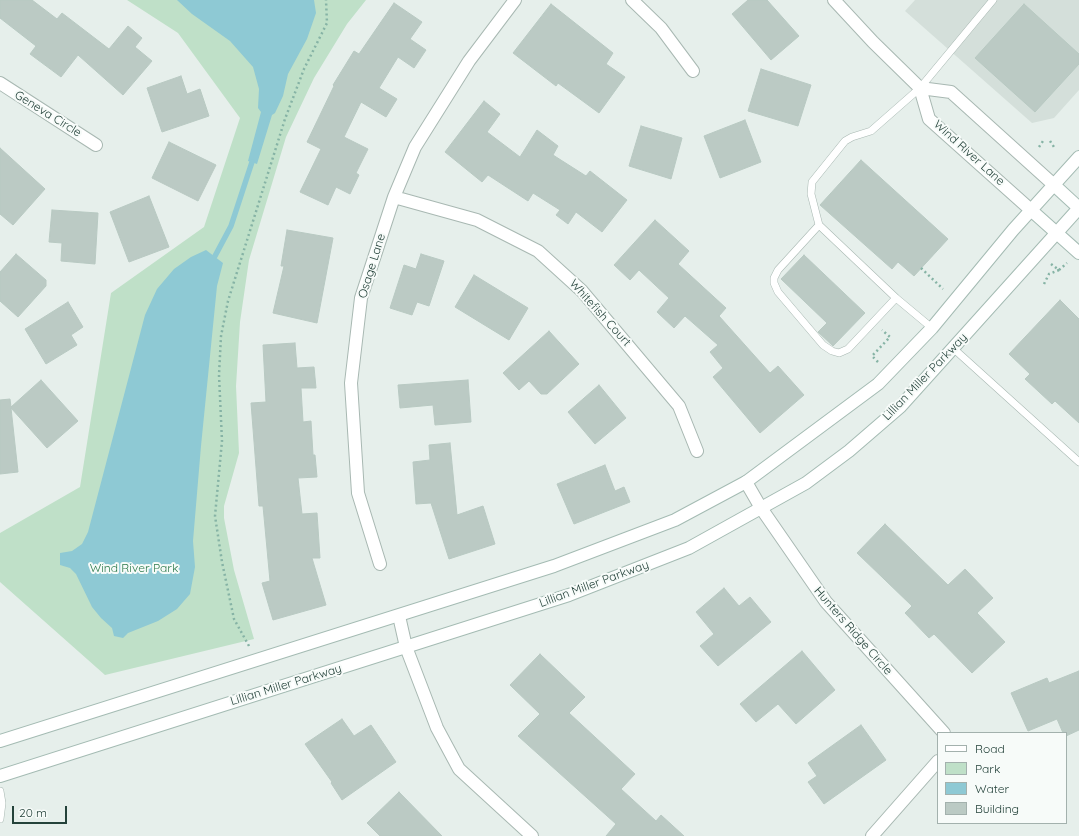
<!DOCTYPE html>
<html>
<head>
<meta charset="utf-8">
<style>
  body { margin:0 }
  #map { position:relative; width:1079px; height:836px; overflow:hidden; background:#e6efeb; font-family:Quicksand,sans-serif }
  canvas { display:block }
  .legend { position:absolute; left:937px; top:732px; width:130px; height:92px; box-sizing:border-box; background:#f7fbf9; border:1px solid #a3b1ad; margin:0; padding:5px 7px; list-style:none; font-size:12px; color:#24423a }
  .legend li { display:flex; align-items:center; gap:8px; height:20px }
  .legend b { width:20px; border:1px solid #a3b1ad }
  .scale { position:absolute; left:12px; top:806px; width:55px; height:18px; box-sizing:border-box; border:2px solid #24423a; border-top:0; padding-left:5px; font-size:12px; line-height:14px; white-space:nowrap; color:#24423a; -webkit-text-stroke:3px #f7fbf9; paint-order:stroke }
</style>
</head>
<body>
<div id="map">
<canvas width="1079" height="836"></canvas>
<ul class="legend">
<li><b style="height:5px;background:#fff"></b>Road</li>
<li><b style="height:11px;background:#bfe0c8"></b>Park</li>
<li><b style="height:11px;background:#8ec9d4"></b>Water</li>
<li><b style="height:11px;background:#bbcac4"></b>Building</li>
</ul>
<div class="scale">20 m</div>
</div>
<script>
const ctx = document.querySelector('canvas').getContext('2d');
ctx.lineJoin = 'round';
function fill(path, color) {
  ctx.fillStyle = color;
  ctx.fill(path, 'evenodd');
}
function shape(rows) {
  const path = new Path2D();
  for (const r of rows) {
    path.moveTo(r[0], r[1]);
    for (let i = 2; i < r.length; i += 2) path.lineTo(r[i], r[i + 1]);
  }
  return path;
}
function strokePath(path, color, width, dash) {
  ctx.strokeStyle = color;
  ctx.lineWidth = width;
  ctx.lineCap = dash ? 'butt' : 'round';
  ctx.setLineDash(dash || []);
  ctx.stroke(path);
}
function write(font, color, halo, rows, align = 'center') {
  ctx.font = font + ' Quicksand,sans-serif';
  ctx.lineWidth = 4;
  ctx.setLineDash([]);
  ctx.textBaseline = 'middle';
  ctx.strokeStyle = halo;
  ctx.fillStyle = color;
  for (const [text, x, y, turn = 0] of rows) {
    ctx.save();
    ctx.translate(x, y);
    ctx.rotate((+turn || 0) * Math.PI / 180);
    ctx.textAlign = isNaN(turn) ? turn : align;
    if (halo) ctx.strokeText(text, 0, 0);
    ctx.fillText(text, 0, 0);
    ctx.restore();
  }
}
const built = shape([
  [915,0,1079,0,1079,90,1054,118,1032,123,905,11]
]);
const green = shape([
  [127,0,366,0,347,24,314,78,286,137,249,260,240,322,236,386,239,453,224,506,224,518,234,570,254,639,105,675,0,582,0,533,80,487,111,293,204,227,240,118,178,33]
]);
const water = shape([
  [177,0,314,0,316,13,307,39,288,74,283,96,275,113,272,115,257,164,248,161,261,112,258,108,259,89,253,67,230,41,192,14],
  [206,250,223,263,217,286,201,446,193,541,195,567,190,594,177,609,158,621,128,633,123,638,114,636,112,628,101,618,92,607,76,574,70,568,60,565,60,553,72,551,82,544,88,532,145,315,157,289,174,269,191,257]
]);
const stream = shape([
  [215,256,231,226,252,162]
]);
const building = shape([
  [0,0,32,0,57,19,62,13,109,49,128,26,142,38,135,47,152,61,123,95,78,55,61,77,30,54,36,46,0,18,0,0],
  [748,0,767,0,799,36,771,60,732,14,748,0],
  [394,3,422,22,410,39,426,50,414,68,398,57,379,88,397,99,386,117,361,102,344,137,368,149,356,173,359,175,350,194,336,187,328,205,300,192,321,149,307,142,334,86,333,85,354,51,359,54,394,3],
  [551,4,613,53,606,64,625,77,599,113,558,83,556,86,513,53,551,4],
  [1024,4,1079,54,1079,64,1035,112,975,58,1024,4],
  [761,69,811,85,798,126,748,111,761,69],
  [181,76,187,94,200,89,209,116,162,132,147,88,181,76],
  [484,101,500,114,487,132,520,157,537,130,558,146,553,155,586,176,590,171,627,200,602,232,576,212,568,224,556,215,560,210,533,193,528,201,488,175,482,182,445,152,484,101],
  [745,120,761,162,720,178,704,136,745,120],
  [641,126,682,138,671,179,629,166,641,126],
  [169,142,216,165,198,201,152,178,169,142],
  [0,148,45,189,13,225,0,214,0,148],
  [861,160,948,239,914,276,898,262,892,269,820,205,861,160],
  [149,196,169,247,129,262,110,212,149,196],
  [52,210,98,213,95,264,61,261,62,243,49,242,52,210],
  [655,220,689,251,678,264,726,308,719,316,770,373,778,366,804,395,760,433,713,377,723,368,710,352,718,345,685,316,674,328,657,312,669,298,639,270,630,280,614,265,655,220],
  [287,230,333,238,317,323,273,313,284,266,281,266,287,230],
  [16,254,46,280,46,286,18,317,0,301,0,272,16,254],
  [421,254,444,261,429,306,417,302,412,315,390,308,404,265,416,269,421,254],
  [804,255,865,313,833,346,818,332,827,323,781,279,804,255],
  [474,275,528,308,509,340,455,307,474,275],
  [1060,300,1079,319,1079,423,1055,401,1052,404,1025,379,1030,374,1009,354,1060,300],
  [68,302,83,327,71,335,77,345,46,364,25,329,68,302],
  [549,331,579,364,547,394,541,394,529,381,519,390,503,373,549,331],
  [295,343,297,368,314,367,316,388,301,388,303,422,311,421,313,455,315,455,317,477,298,478,302,514,317,513,320,558,312,558,326,605,273,620,262,583,270,581,263,506,259,506,251,403,266,402,263,345,295,343],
  [41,380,78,421,47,448,11,408,18,472,0,474,0,400,10,399,11,407,41,380],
  [468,380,471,422,435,425,433,405,400,408,398,385,468,380],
  [599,385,626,418,595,444,568,412,599,385],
  [450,443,457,515,483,506,495,544,449,559,431,503,416,504,413,462,430,460,429,445,450,443],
  [605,465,615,491,624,487,630,502,574,524,557,484,605,465],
  [885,524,948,585,965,569,993,598,977,613,1005,642,972,673,934,634,929,638,905,613,912,606,857,553,885,524],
  [724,588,739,606,750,597,771,622,718,666,700,646,714,634,696,612,724,588],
  [802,651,835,690,796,724,778,704,756,722,740,704,802,651],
  [540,654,585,697,569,713,635,774,621,789,656,821,661,815,684,836,606,836,616,824,518,736,540,714,510,685,540,654],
  [1079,671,1079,730,1066,736,1066,733,1063,733,1057,719,1028,731,1011,693,1047,678,1049,683,1079,671],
  [342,719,354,736,371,725,396,762,342,800,331,783,332,782,305,744,342,719],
  [861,725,886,760,824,804,808,782,817,776,808,763,861,725],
  [399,792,442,836,380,836,367,823,399,792]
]);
const path = shape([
  [1050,141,1054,147],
  [1039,147,1043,141],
  [1051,264,1059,270,1067,263],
  [921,268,943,289],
  [1044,284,1049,274,1059,270],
  [878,362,872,356,890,337,882,330],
  [249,646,234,619,222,562,215,516,222,441,219,375,221,336,228,301,285,119,304,69,327,23,326,0]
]);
const service = shape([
  [819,225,778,270,774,278,774,283,778,292,823,345,832,351,839,353,848,349,896,298],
  [932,328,896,298,819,225,811,194,812,182,845,141,852,137,871,131,920,88,993,0],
  [954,349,1079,462],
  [0,791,2,803,0,819]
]);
const minor = shape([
  [632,0,661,28,693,71],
  [0,83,96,145],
  [394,197,477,220,538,251,582,291,679,406,697,451],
  [746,482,761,508,826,602,944,733],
  [380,564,358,493,351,383,361,298,394,197,415,147,469,61,515,0],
  [399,616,406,647,437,728,459,769,532,836],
  [872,836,938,761]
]);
const tertiary = shape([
  [834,0,873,42,920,88,929,119,1032,211],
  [920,88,951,92,1054,185]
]);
const secondary = shape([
  [1032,211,1079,253],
  [0,741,554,566,675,520,746,482,878,384,932,328,1013,230,1079,157],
  [0,776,569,595,689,548,806,483,849,451,900,407,1079,208,1054,185]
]);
const streetNames = [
  ["Geneva Circle",48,114,32],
  ["Wind River Lane",969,153,42],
  ["Osage Lane",372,266,-73],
  ["Whitefish Court",600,313,48],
  ["Lillian Miller Parkway",925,377,-46],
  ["Lillian Miller Parkway",594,584,-20],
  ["Hunters Ridge Circle",853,631,49],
  ["Lillian Miller Parkway",286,685,-17]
];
const parkNames = [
  ["Wind River Park",134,568]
];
fill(built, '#d4dfda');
fill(green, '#bfe0c8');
fill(water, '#8ec9d4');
strokePath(stream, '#8ec9d4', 5.5);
fill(building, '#bbcac4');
strokePath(building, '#b8c9c2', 1);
strokePath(service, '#a8b8b2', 8);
strokePath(minor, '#a8b8b2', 14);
strokePath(tertiary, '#a8b8b2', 14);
strokePath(secondary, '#a4bbb3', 14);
strokePath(path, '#86b3a5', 2.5, [2, 3]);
strokePath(service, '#fff', 7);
strokePath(minor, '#fff', 12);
strokePath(tertiary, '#fff', 12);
strokePath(secondary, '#fff', 12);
write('12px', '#24423a', '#f7fbf9', streetNames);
write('12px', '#2d7a4b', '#f7fbf9', parkNames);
</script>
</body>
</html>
